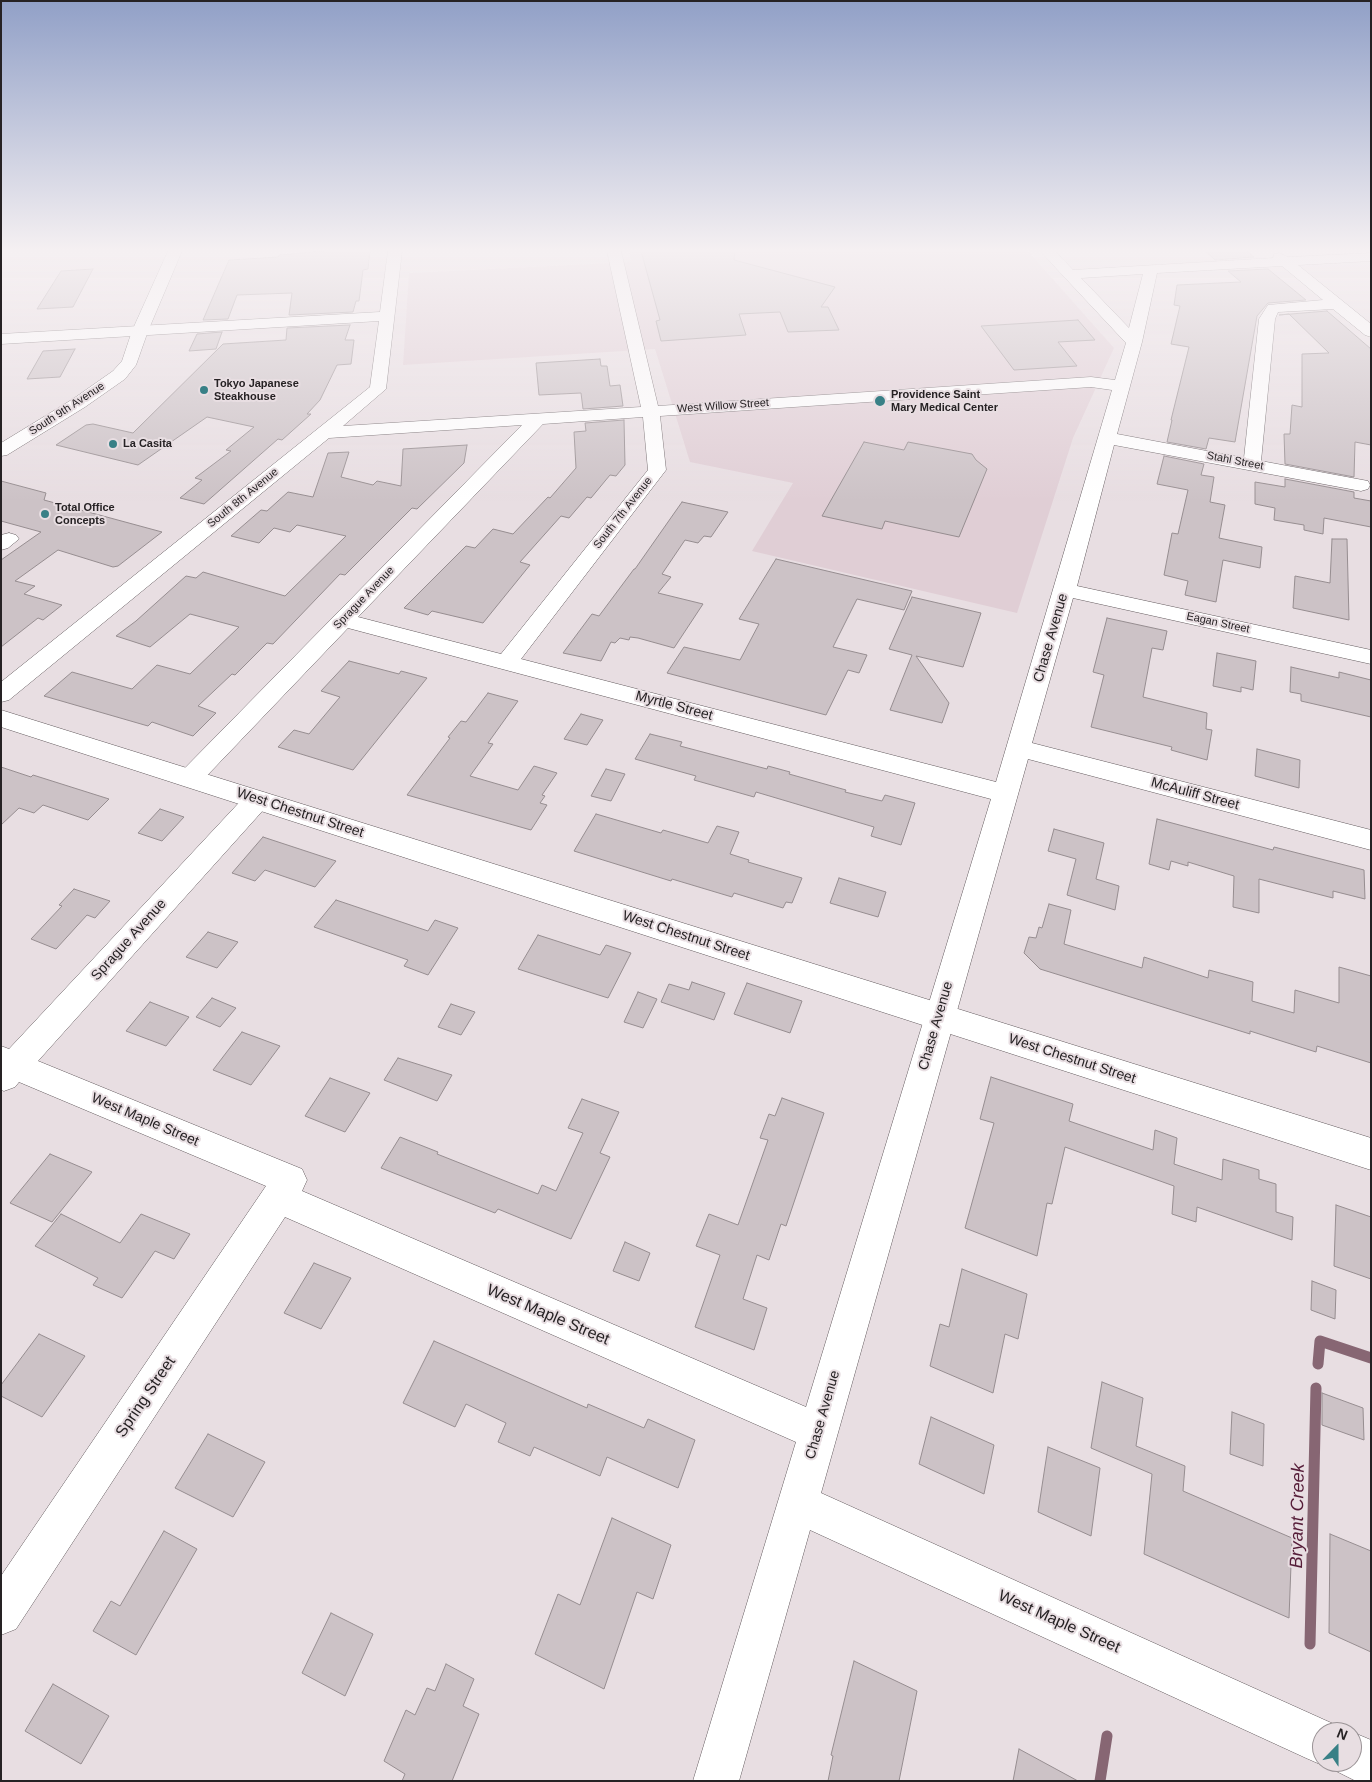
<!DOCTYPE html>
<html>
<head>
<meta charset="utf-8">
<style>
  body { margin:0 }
  #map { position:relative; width:1372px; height:1782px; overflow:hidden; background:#e8dee2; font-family:Arial,sans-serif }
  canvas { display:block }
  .frame { position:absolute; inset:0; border:2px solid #262224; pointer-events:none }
  .north { position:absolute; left:1312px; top:1722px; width:50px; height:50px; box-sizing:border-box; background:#e8dee2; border:1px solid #9a9396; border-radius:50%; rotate:22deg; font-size:14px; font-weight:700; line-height:20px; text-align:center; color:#262224 }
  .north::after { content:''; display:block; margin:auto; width:18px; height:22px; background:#388086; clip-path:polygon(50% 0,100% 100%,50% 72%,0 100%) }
</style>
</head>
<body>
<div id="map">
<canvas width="1372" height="1782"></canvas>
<div class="frame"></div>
<div class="north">N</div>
</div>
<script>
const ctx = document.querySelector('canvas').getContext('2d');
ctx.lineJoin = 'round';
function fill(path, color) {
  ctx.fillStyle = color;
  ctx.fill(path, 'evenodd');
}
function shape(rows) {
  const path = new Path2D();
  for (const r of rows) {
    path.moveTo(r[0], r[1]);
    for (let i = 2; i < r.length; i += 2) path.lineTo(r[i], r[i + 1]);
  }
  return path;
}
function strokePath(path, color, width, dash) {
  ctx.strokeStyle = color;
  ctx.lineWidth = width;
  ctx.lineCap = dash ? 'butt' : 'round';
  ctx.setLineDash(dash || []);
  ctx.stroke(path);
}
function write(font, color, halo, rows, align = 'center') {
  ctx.font = font + ' Arial,sans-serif';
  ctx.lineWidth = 4;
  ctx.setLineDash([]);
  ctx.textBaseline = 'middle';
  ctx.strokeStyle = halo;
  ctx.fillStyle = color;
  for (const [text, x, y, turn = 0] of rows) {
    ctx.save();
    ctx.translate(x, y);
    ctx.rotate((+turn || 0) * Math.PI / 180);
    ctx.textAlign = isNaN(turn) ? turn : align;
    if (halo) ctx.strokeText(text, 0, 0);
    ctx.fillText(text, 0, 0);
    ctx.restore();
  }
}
const built = shape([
  [629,251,1028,251,1114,348,1073,438,1017,613,752,551,793,483,690,462,655,349,403,365,409,273,631,262]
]);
const stream = shape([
  [1318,1364,1320,1341,1371,1358],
  [1310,1644,1316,1388],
  [1100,1781,1107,1736]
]);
const building = shape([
  [325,251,370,251,368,269,363,270,359,301,356,301,353,312,289,315,292,293,237,295,228,319,203,320,229,260,278,257,279,255,325,251],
  [641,251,735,251,734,260,835,287,821,307,828,307,839,330,788,332,780,312,739,314,746,335,661,341,656,321,660,320,641,251],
  [1205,251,1247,251,1254,257,1215,260,1205,251],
  [93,269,73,307,37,309,61,271,93,269],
  [1268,269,1306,300,1268,303,1257,316,1235,442,1209,438,1206,449,1167,442,1172,420,1171,420,1189,347,1171,344,1180,306,1174,305,1177,285,1241,282,1228,271,1268,269],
  [1327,311,1371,349,1371,445,1355,442,1354,477,1285,464,1284,434,1290,434,1292,405,1302,407,1302,354,1329,353,1289,314,1279,315,1327,311],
  [1078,320,1095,340,1058,342,1077,366,1014,370,981,326,1078,320],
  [350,325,345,340,354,340,351,364,337,365,320,400,307,414,311,414,282,440,278,439,204,504,180,498,202,480,195,478,231,451,226,450,254,427,207,417,138,465,56,445,86,425,93,424,133,433,223,344,286,340,287,328,350,325],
  [222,332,216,349,189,351,197,334,222,332],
  [75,349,60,377,27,379,43,351,75,349],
  [600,359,601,366,607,366,610,386,620,385,623,406,583,409,581,393,539,395,536,363,600,359],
  [624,420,625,465,616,476,610,475,591,498,587,497,569,518,561,516,520,562,530,565,483,623,432,611,428,615,404,608,466,546,475,548,493,529,513,534,548,497,550,498,576,468,574,432,586,431,585,423,624,420],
  [864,442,904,450,908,442,972,454,976,460,987,469,959,537,885,521,882,529,822,516,864,442],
  [467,445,464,463,417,509,412,508,345,575,340,574,273,644,267,643,235,675,232,674,198,706,216,713,193,736,152,722,148,726,44,696,72,672,132,689,157,665,190,674,239,627,190,614,150,647,116,636,136,621,186,576,196,578,203,572,285,596,346,536,297,525,290,532,274,528,259,543,231,536,261,510,267,511,288,492,313,497,328,453,349,452,341,477,373,485,377,481,401,486,403,449,467,445],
  [1164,456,1204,464,1201,475,1214,477,1210,502,1225,505,1219,538,1262,547,1260,568,1223,560,1216,602,1185,595,1188,581,1164,575,1172,533,1178,534,1188,490,1157,484,1164,456],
  [1285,479,1354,492,1354,498,1371,501,1371,527,1324,518,1323,534,1304,530,1304,525,1274,520,1275,508,1255,504,1255,482,1285,487,1285,479],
  [1,481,46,493,44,500,162,532,118,566,113,567,58,550,15,581,35,586,24,594,62,605,43,620,38,618,1,647,1,560,41,532,1,521,1,481],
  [682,502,728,512,711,537,704,536,698,543,685,540,662,574,671,577,658,593,703,604,674,648,638,638,630,637,629,640,620,638,615,643,611,642,601,661,563,653,592,614,599,616,634,569,635,569,682,502],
  [1332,539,1347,539,1349,620,1293,608,1295,576,1330,583,1332,539],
  [776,559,912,591,904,610,857,599,833,647,867,655,859,673,848,670,826,715,667,673,684,647,740,660,759,624,739,619,776,559],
  [912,597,981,613,963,667,916,656,949,703,942,723,890,710,912,655,889,649,912,597],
  [1107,618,1167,631,1163,650,1152,648,1143,697,1207,713,1206,729,1212,730,1207,760,1171,750,1172,747,1091,727,1104,675,1093,672,1107,618],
  [1217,653,1256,661,1253,690,1241,687,1241,692,1213,686,1217,653],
  [349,661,399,674,401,671,427,678,353,770,278,747,294,730,309,734,340,697,321,691,349,661],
  [1291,667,1339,678,1339,672,1371,680,1371,717,1301,701,1301,694,1290,692,1291,667],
  [488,693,518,701,488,743,493,744,470,776,518,790,534,766,557,773,542,795,545,796,540,803,547,805,531,830,407,795,450,738,448,737,461,721,466,722,488,693],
  [581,714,603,720,587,745,564,739,581,714],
  [650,734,682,742,680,746,767,769,768,766,790,772,789,774,846,790,845,792,882,801,885,795,915,803,901,845,871,836,874,827,756,792,754,797,694,780,696,776,635,759,650,734],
  [1257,749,1300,760,1299,788,1255,776,1257,749],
  [1,767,31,777,33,775,109,799,88,820,43,805,34,813,19,808,1,825,1,767],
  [606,769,625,774,611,801,591,796,606,769],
  [160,809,184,817,162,841,138,833,160,809],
  [596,814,661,833,663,830,708,843,717,826,739,832,730,854,749,860,748,862,802,878,792,903,786,902,783,908,734,893,732,897,672,879,671,881,574,851,596,814],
  [1157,819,1273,850,1274,847,1364,870,1365,899,1333,891,1333,898,1259,879,1259,913,1233,907,1234,876,1188,862,1188,866,1171,861,1169,870,1149,864,1157,819],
  [1054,829,1104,843,1096,879,1119,886,1115,910,1067,895,1076,859,1048,851,1054,829],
  [263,837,336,861,315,887,265,870,255,881,232,873,263,837],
  [839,878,886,892,878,917,830,903,839,878],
  [74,889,110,901,95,918,87,915,56,949,31,939,62,906,59,905,74,889],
  [336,900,428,931,435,920,458,928,428,975,404,966,408,960,314,927,336,900],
  [1049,904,1071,910,1064,944,1142,968,1144,957,1208,978,1209,970,1253,982,1252,1001,1294,1013,1295,990,1339,1003,1339,967,1371,976,1371,1063,1317,1046,1316,1052,1250,1031,1250,1034,1040,969,1024,953,1029,937,1036,938,1039,927,1042,928,1049,904],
  [208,932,238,942,217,968,186,957,208,932],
  [538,935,600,955,606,945,631,953,608,998,518,969,538,935],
  [692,982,725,993,714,1020,661,1002,669,984,689,990,692,982],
  [747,983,802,1001,790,1033,734,1014,747,983],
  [638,992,657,999,643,1028,624,1022,638,992],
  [212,998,236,1008,220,1027,196,1017,212,998],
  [150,1002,189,1017,166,1046,126,1031,150,1002],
  [451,1004,475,1012,461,1035,438,1027,451,1004],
  [242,1032,280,1046,251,1085,213,1070,242,1032],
  [398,1058,452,1075,437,1101,384,1080,398,1058],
  [991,1077,1073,1104,1069,1121,1153,1150,1155,1130,1177,1138,1174,1164,1222,1180,1223,1159,1259,1170,1259,1179,1276,1184,1276,1212,1293,1217,1292,1240,1197,1207,1196,1222,1172,1214,1174,1186,1065,1147,1052,1204,1047,1203,1037,1256,965,1228,994,1123,980,1119,991,1077],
  [330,1078,370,1093,345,1132,305,1116,330,1078],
  [782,1098,824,1113,786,1226,781,1224,769,1260,757,1255,743,1299,767,1308,754,1350,695,1327,720,1255,696,1246,709,1214,738,1225,768,1140,760,1138,769,1114,775,1116,782,1098],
  [582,1099,619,1112,600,1153,610,1157,571,1239,498,1209,495,1213,381,1168,400,1137,438,1152,437,1154,538,1194,542,1185,556,1191,583,1133,568,1128,582,1099],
  [50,1154,92,1172,52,1222,10,1203,50,1154],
  [1336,1205,1371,1217,1371,1279,1334,1266,1336,1205],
  [61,1214,120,1243,141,1214,190,1234,174,1259,155,1251,122,1298,93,1285,98,1278,35,1246,61,1214],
  [625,1242,650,1253,639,1281,613,1271,625,1242],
  [314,1263,351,1278,321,1329,284,1313,314,1263],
  [962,1269,1027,1294,1018,1339,1005,1334,993,1393,930,1366,940,1324,949,1327,962,1269],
  [1312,1281,1336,1290,1335,1319,1311,1310,1312,1281],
  [39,1334,85,1356,42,1417,1,1396,1,1385,39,1334],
  [434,1341,587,1408,588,1404,644,1428,648,1419,695,1440,678,1488,607,1457,600,1476,534,1447,530,1456,498,1442,506,1423,466,1404,455,1427,403,1403,434,1341],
  [1102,1382,1143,1398,1136,1446,1185,1466,1183,1491,1292,1538,1289,1618,1144,1554,1152,1474,1091,1448,1102,1382],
  [1322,1393,1363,1408,1364,1440,1322,1425,1322,1393],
  [1232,1412,1264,1424,1263,1466,1230,1454,1232,1412],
  [931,1417,994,1445,984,1494,919,1464,931,1417],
  [208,1434,265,1462,233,1517,175,1488,208,1434],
  [1048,1447,1100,1468,1091,1536,1038,1512,1048,1447],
  [612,1518,671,1545,653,1599,637,1592,604,1689,535,1654,558,1594,580,1605,612,1518],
  [164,1531,197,1549,136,1655,93,1631,111,1601,120,1606,164,1531],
  [1330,1534,1371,1551,1371,1652,1329,1633,1330,1534],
  [331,1613,373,1634,345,1696,302,1673,331,1613],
  [854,1661,917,1691,899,1781,828,1781,833,1756,831,1755,854,1661],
  [446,1664,474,1679,463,1706,479,1714,452,1781,402,1781,405,1774,384,1761,406,1710,415,1715,427,1688,435,1691,446,1664],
  [53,1684,109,1716,81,1764,25,1731,53,1684],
  [1019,1749,1078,1781,1013,1781,1019,1749]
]);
const minor = shape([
  [388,251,402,251,386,389,343,426,641,407,607,251,621,251,658,406,1091,377,1115,380,1126,343,1040,251,1055,251,1073,270,1273,258,1274,254,1279,253,1288,257,1371,253,1371,261,1298,265,1371,324,1371,337,1365,335,1333,309,1278,312,1275,319,1261,461,1368,481,1370,485,1368,489,1361,491,1114,445,1077,586,1371,650,1371,664,1073,598,1032,743,1371,830,1371,850,1028,759,821,1493,1338,1726,1341,1732,1322,1732,1322,1762,1329,1762,1322,1765,1306,1758,810,1530,739,1781,693,1781,796,1442,285,1217,16,1629,1,1635,1,1576,266,1186,19,1082,15,1087,4,1091,1,1090,1,1046,9,1049,248,793,257,791,266,793,270,800,266,807,38,1061,302,1169,307,1180,302,1191,806,1407,991,799,348,628,199,784,190,787,181,784,177,778,181,772,522,425,329,438,9,700,1,702,1,682,370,387,379,321,1,344,1,334,380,312,388,251],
  [1282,266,1323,300,1268,305,1259,319,1244,458,1117,434,1142,342,1157,273,1282,266],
  [1143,274,1129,328,1081,278,1143,274],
  [1091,387,1112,390,996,782,521,659,666,470,660,416,1091,387],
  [643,417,648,470,501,654,358,617,543,424,643,417],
  [9,533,16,535,19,539,8,548,1,550,1,535,9,533],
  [1352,1732,1371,1740,1371,1781,1356,1781,1336,1771,1332,1762,1352,1762,1352,1732]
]);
const major = shape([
  [168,251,182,251,148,331,136,365,125,379,85,407,7,455,1,456,1,443,73,399,113,371,122,361,132,331,168,251],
  [1,710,1371,1138,1371,1170,1,727,1,710]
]);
const markers = [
  [204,390,5,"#388086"],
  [880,401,6,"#388086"],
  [113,444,5,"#388086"],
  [45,514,5,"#388086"]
];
const farPoinames = [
  ["Tokyo Japanese",214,384],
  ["Steakhouse",214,397],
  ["Providence Saint",891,395],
  ["Mary Medical Center",891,408],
  ["La Casita",123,444],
  ["Total Office",55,508],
  ["Concepts",55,521]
];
const farStreetnames = [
  ["West Willow Street",723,406,-4],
  ["South 9th Avenue",67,409,-33],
  ["Stahl Street",1235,461,11],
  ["South 8th Avenue",243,498,-39],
  ["South 7th Avenue",623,513,-52],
  ["Sprague Avenue",364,598,-46],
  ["Eagan Street",1218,623,12]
];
const streetNames = [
  ["Chase Avenue",1051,638,-74],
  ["Myrtle Street",674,706,15],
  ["McAuliff Street",1195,794,15],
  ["West Chestnut Street",300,813,18],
  ["West Chestnut Street",686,936,18],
  ["Sprague Avenue",129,940,-48],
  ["Chase Avenue",936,1026,-74],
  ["West Chestnut Street",1072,1059,18],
  ["West Maple Street",145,1120,23],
  ["Chase Avenue",823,1415,-74]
];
const nearStreetnames = [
  ["West Maple Street",548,1315,23],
  ["Spring Street",146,1397,-56],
  ["West Maple Street",1059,1622,24]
];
const nearWaternames = [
  ["Bryant Creek",1298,1516,-89]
];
fill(built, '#e0ced5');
strokePath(stream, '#876673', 11);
fill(building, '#ccc2c6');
strokePath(building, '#968d90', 1);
strokePath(minor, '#645c5f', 1);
strokePath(major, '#645c5f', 1);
fill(minor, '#fff');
fill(major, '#fff');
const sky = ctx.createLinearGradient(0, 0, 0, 501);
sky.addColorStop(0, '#91a0c7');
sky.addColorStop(0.5, '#f5f0f2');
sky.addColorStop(1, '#f5f0f200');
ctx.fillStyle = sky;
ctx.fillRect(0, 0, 1372, 501);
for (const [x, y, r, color] of markers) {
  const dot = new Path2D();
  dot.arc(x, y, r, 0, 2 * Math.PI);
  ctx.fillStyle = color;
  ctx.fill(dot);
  strokePath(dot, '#e8dee2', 2);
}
write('bold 11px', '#262224', '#e8dee2', farPoinames, 'left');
write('11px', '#262224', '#e8dee2', farStreetnames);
write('14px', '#262224', '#e8dee2', streetNames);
write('16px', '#262224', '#e8dee2', nearStreetnames);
write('italic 18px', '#551c38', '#e8dee2', nearWaternames);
</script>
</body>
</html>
